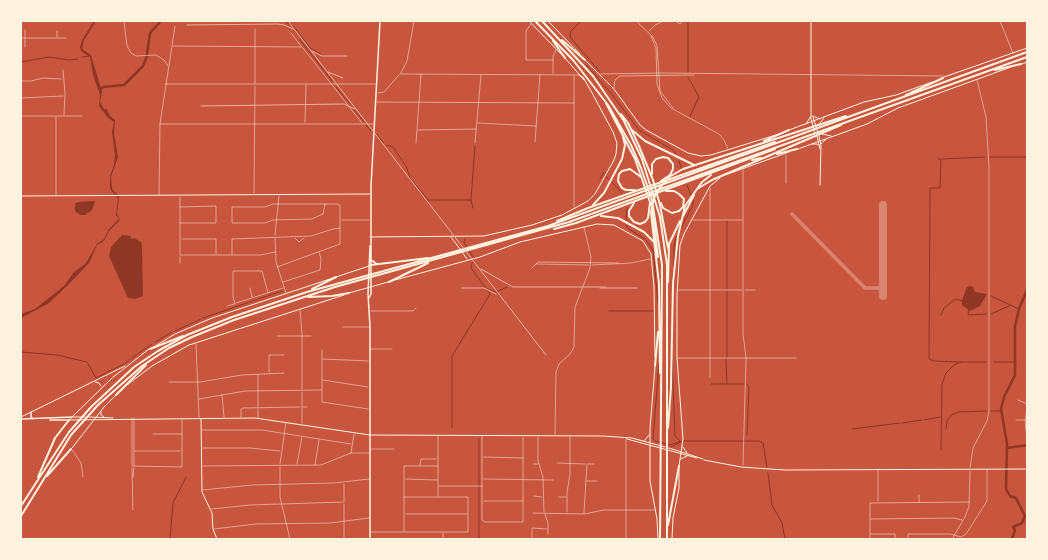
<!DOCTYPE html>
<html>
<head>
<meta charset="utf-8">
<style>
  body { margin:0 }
  #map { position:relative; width:1048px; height:560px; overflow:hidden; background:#c8553d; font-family:Overpass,sans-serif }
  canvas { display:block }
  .frame { position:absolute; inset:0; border:22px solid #fff3e0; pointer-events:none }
</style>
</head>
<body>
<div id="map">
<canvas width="1048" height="560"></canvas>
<div class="frame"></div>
</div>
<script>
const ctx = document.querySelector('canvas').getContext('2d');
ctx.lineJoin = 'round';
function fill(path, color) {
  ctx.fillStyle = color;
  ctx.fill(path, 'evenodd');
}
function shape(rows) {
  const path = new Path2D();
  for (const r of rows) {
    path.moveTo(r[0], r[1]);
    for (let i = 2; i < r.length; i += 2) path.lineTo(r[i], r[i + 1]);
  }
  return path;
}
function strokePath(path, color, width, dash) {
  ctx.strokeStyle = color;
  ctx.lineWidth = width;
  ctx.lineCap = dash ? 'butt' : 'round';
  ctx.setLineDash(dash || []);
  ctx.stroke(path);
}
const water = shape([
  [94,21,95,23,84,40,82,49,91,55,102,92,100,102,104,109,105,110,106,108,110,116,115,120,114,134,118,157,111,177,112,189,119,197,117,214,120,220,109,231,104,241,97,245,89,263,68,285,49,303,21,318,21,314,35,309,64,286,73,273,86,263,97,244,104,239,109,229,119,219,116,215,118,198,110,189,110,176,114,165,115,155,112,132,114,122,108,118,99,106,100,95,93,75,90,57,81,51,80,47,82,40],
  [95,201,92,210,85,215,80,215,75,211,75,204,78,202],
  [122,235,131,236,131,239,134,238,141,242,142,246,143,296,135,299,128,298,109,256,111,247],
  [971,286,973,287,975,292,987,294,980,306,970,311,962,305,962,300,967,287]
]);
const stream = shape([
  [284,21,291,25],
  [581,21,571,31,570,37,599,71],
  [293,26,310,48,321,54],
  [300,40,333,82],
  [82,57,89,56],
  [21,62,49,57,69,60,78,59],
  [586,65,610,92,639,130,673,150,677,156],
  [688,72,688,21],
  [688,77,699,97,690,116],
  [336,87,350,104],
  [352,107,364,122],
  [366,125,371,131],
  [376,134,384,143],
  [386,145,393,147,406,166,410,178,428,200,471,200],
  [990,157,1027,157],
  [938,159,941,159,940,188,930,188,929,359,933,361,961,362],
  [942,159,985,157],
  [679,161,682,171],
  [606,177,610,180],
  [600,179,604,172],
  [612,182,622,193],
  [687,185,691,195],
  [473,208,471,200,475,146],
  [626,220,627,208],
  [626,225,629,229,646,240,653,250,658,303],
  [680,230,693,205,693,200],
  [465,239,464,242,467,248],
  [469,250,473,257],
  [674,265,674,246,677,236],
  [488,289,496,292,507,287],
  [727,289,727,221],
  [991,296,1019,309],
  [969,309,968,315,986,314],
  [609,311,654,311],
  [991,314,1009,306],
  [941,315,944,308,953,301,956,299,962,301],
  [203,318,282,291],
  [175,331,201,319],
  [155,342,172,332],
  [21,352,57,355,87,362,96,378,124,364],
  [727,357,727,291],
  [132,358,152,344],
  [726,359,727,384],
  [672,360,675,436,680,441],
  [994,362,1016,362],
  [125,363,130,359],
  [659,363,653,439,655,441,670,445,681,441],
  [711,384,744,384],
  [747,384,749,387,747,435],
  [991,411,1002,411],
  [924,420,940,417],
  [902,423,922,420],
  [452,428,452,356,490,294,471,268,472,263],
  [852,429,900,423],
  [946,429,947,421,951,415,958,412,986,411],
  [684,441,759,441,763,443,767,467],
  [671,447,681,442],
  [941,450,942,384,946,373,954,365,961,362,986,362],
  [768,473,772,505,782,523,785,539],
  [170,539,173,503,186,477],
  [479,539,479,439]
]);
const river = shape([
  [147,54,150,33,161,21],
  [100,90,103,87,124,85,143,66,147,56],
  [1007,448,1027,445],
  [1012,539,1015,530,1013,527,1022,523,1025,516,1016,498,1010,496,1006,489,1007,444,1001,409,1004,397,1015,375,1015,326,1019,309,1027,290]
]);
const taxiway = shape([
  [792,214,865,288,883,288]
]);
const runway = shape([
  [883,296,883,205]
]);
const minor = shape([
  [124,21,127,46,131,53,136,56,156,55,164,60,168,66],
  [636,21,652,36,657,45,660,91,673,108],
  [675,21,680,24,683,21],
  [1000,21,1013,53],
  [531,24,526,31,526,60,553,60],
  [25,30,25,47],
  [649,31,655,25,664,21],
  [291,33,301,46],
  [651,36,656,48,657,84,662,98,671,108,719,134,724,140,728,149],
  [57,37,57,31],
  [21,38,66,38],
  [173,46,302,47],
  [303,48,362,123],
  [63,70,65,93,64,115],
  [401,73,407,61,414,21],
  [553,73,553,56,556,50],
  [400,74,579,75],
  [601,74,662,73,944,76],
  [21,81,31,81,43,78,61,79],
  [255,83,255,29],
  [165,84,376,84],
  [614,88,615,80,620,76,694,75],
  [378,93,384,92,399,75],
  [21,98,63,96],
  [377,102,574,103],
  [21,116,55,116],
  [57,116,82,116],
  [305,122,306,85],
  [478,123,536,126],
  [160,124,373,124],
  [418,130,476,129],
  [535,142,540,75],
  [416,143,421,74],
  [475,143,481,75],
  [786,183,786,155],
  [710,188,710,377],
  [254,193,255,86],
  [56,195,56,116],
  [159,195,160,124,175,26],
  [180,197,180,254],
  [180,207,216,206,216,223,180,223],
  [574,207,574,76],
  [342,220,369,220],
  [693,220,742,220],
  [275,235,279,196],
  [275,238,276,262,286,293],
  [295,238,299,242,304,238],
  [182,239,216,239,216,254],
  [180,255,261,255,275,252],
  [232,255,232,239,311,236,333,229,340,228],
  [180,257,180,263],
  [536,264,589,265],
  [592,265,631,263,650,259],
  [277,267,340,244,340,205,338,204,273,204,265,207,232,207,232,223,265,223,273,220,312,219,323,214,325,204],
  [532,268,538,262,618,263],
  [283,282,320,270,321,259,319,252],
  [250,288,252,297],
  [679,290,742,290],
  [745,290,755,290],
  [236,303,283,288],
  [235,304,233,297,233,271,262,271,268,293],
  [227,306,234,304],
  [300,310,302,334,302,389],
  [371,311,413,311,416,308],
  [343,327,370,327],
  [277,336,311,336],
  [196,344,199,417],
  [371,349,392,349],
  [322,350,322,389],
  [678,358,796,358],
  [323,359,368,361],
  [269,372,269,355,284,355],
  [258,375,258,407],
  [323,380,368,387],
  [169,382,200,382,242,375,284,373],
  [322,391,322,402,368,409],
  [222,395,224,417],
  [199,399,245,391,322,390],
  [1018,400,1027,404],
  [303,407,307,407],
  [241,417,241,409,243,408,300,407],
  [132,418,132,465],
  [258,418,258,409],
  [1016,420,1025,420],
  [302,423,302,392],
  [202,430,262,430,351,444],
  [1026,431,1025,420,1027,410],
  [153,434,182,434],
  [555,434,556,372,559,364,570,354,574,347,575,307,590,268,591,257,584,227],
  [438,436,438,496],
  [482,436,482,520,485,522,523,522,523,437],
  [538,437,538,461,543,477,544,512],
  [203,448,250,448,280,451],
  [371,449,394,449],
  [72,450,81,463,83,477],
  [135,451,180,451],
  [351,453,369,453],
  [484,457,523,458],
  [557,463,585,464],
  [280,464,286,422],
  [297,464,302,437],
  [533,464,538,464],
  [588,464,594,464],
  [134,465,134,418],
  [315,465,319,440],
  [420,465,421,459,436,459],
  [743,465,746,358,743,334,743,170],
  [132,466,182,467,182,420],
  [203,466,321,465,351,453,354,434],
  [280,467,280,497,290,539],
  [132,468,133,510],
  [970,468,973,448,987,421,989,412,989,167,986,117,977,80],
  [878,469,878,501],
  [133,477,134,468],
  [406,479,437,480],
  [484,479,553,480],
  [587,481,597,481],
  [439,486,482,486],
  [202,490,253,485,334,483,369,479],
  [534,496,542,497],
  [559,497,566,497],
  [344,501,344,484],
  [484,501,523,501],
  [919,502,919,495],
  [344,504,344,539],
  [212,509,250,505,344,502],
  [567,512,567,493,570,474,570,437],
  [533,513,584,514,604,510,655,510],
  [584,513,587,464],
  [406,514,467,514],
  [545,514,548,523,548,534],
  [871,519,954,518,962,520],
  [214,529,256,524,330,523,369,518],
  [404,531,404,466,438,466],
  [371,532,468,532,468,497,404,497],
  [871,534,895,534,895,539],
  [443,539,443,533],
  [532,539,532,528,547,529],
  [626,539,626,438],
  [870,539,870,503,969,502],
  [908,539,908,534,950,534,961,537,966,534,987,501,987,470],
  [952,539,965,517,969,506,970,471]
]);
const tertiary = shape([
  [811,21,811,119,815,133],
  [813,117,818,133],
  [817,136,820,149],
  [819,136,821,146,820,185],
  [201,419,202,492,212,513,213,529,217,539]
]);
const secondary = shape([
  [529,21,561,54],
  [548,21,580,54],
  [565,58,584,80],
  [586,61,614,89,640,125,646,130,688,153,701,156,711,155,779,134],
  [1022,64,1027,62],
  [944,77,1027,48],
  [813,116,820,119],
  [820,123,824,118],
  [806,124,811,116],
  [789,130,864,102,896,95,932,82],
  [822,134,831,136],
  [812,144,817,144,820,147],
  [821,144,826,139],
  [798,149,867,124,898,108,1011,67],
  [728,174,789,152],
  [21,196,370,194],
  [370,237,484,236,532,225,562,215,588,201,595,194,614,160,616,154,617,143,613,132,591,91,583,77,579,75],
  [451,237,460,249],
  [462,252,467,259],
  [336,277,369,266],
  [395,280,480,257,520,242,597,224,614,225,643,241,651,254,654,287,655,357],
  [349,293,388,282],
  [152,348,175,334,212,318,333,278],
  [655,367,650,428,650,481,657,519,658,539],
  [95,382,99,383,101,386],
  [127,385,152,366,189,345,344,295],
  [101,412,101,415,104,417],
  [21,417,125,366],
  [73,417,85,417],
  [89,417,113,418],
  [69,420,255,418,370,435,603,436,632,438,665,447],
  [69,420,112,378,149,349],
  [627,439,697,458],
  [644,441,649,435],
  [683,447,687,453],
  [72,448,104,407,116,395],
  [669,448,703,459],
  [681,459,687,456],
  [704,460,741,467,785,470,1027,469],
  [679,466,683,439,677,358,677,295,680,245,684,234,710,186,720,178],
  [672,539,673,518,679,488,679,469]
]);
const primary = shape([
  [370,246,368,294,370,327,370,539],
  [369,298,371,294,371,186,380,21],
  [31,412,31,417,33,419],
  [21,419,72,417],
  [50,420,68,420]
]);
const motorway = shape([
  [535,21,573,60,608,105,631,145,641,168,652,200,662,265,660,539],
  [542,21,593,76,624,121,642,159,660,217,667,265,667,539],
  [562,40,585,60],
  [553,41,565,58],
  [995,70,1021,64],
  [906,95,943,78],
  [606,103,635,159,651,205],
  [621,114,628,123],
  [628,123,639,146,653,180,660,205,668,248],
  [632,130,645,141,694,165],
  [764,141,789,130],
  [777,154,797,149],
  [752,160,761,158],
  [652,174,652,164,656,159,663,157,668,158,673,164,673,169,670,175,661,181],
  [697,189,702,182,711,175],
  [635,190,626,190,622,188,618,181,619,174,622,171,630,169,641,177],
  [634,203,629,211,629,216,634,222,640,224,645,222,648,218,650,203],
  [661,203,663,208,672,213,679,211,683,207,684,199,679,194,674,191,666,191],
  [593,205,604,193,622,159,625,145,623,137],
  [652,209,658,257],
  [601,216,618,218,644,232,654,242],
  [683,216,694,195],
  [557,221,588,208,775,142],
  [554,229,576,223,775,149],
  [371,260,377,264],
  [371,265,428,258],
  [389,282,428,263],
  [668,282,669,244,680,221],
  [312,289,336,277],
  [308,297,332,296,349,293],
  [150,349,183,336],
  [655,366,658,332],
  [660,373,659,284,651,213,654,198,659,189,669,177,683,169,846,116],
  [116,395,146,365],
  [668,428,671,387,673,283,678,236,685,206,697,189,712,180,841,125],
  [47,476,71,449],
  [38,477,55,438,69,420],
  [21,506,69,432,91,407,134,367,158,351,187,335,232,317,307,292,548,226,1027,52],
  [21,516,71,435,98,405,142,366,169,348,192,337,234,320,335,287,569,222,1027,57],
  [668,525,679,466]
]);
const rail = shape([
  [288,21,546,355],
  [187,25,278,24,284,25,293,29],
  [312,51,322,56,347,56],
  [328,72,343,78],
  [201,106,344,104,355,109],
  [481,269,513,287,606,287],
  [462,288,484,288,496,294],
  [600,288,637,288]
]);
fill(water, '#8f3625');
strokePath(stream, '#8f3625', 1);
strokePath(river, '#8f3625', 2.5);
strokePath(taxiway, '#d8846e', 3.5);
strokePath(runway, '#d8846e', 8);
strokePath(minor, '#fff3e0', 0.5);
strokePath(tertiary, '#fff3e0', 1);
strokePath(secondary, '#fff3e0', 1);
strokePath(primary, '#fff3e0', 1.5);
strokePath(motorway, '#fff3e0', 2);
strokePath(rail, '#e9b49f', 1);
</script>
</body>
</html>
